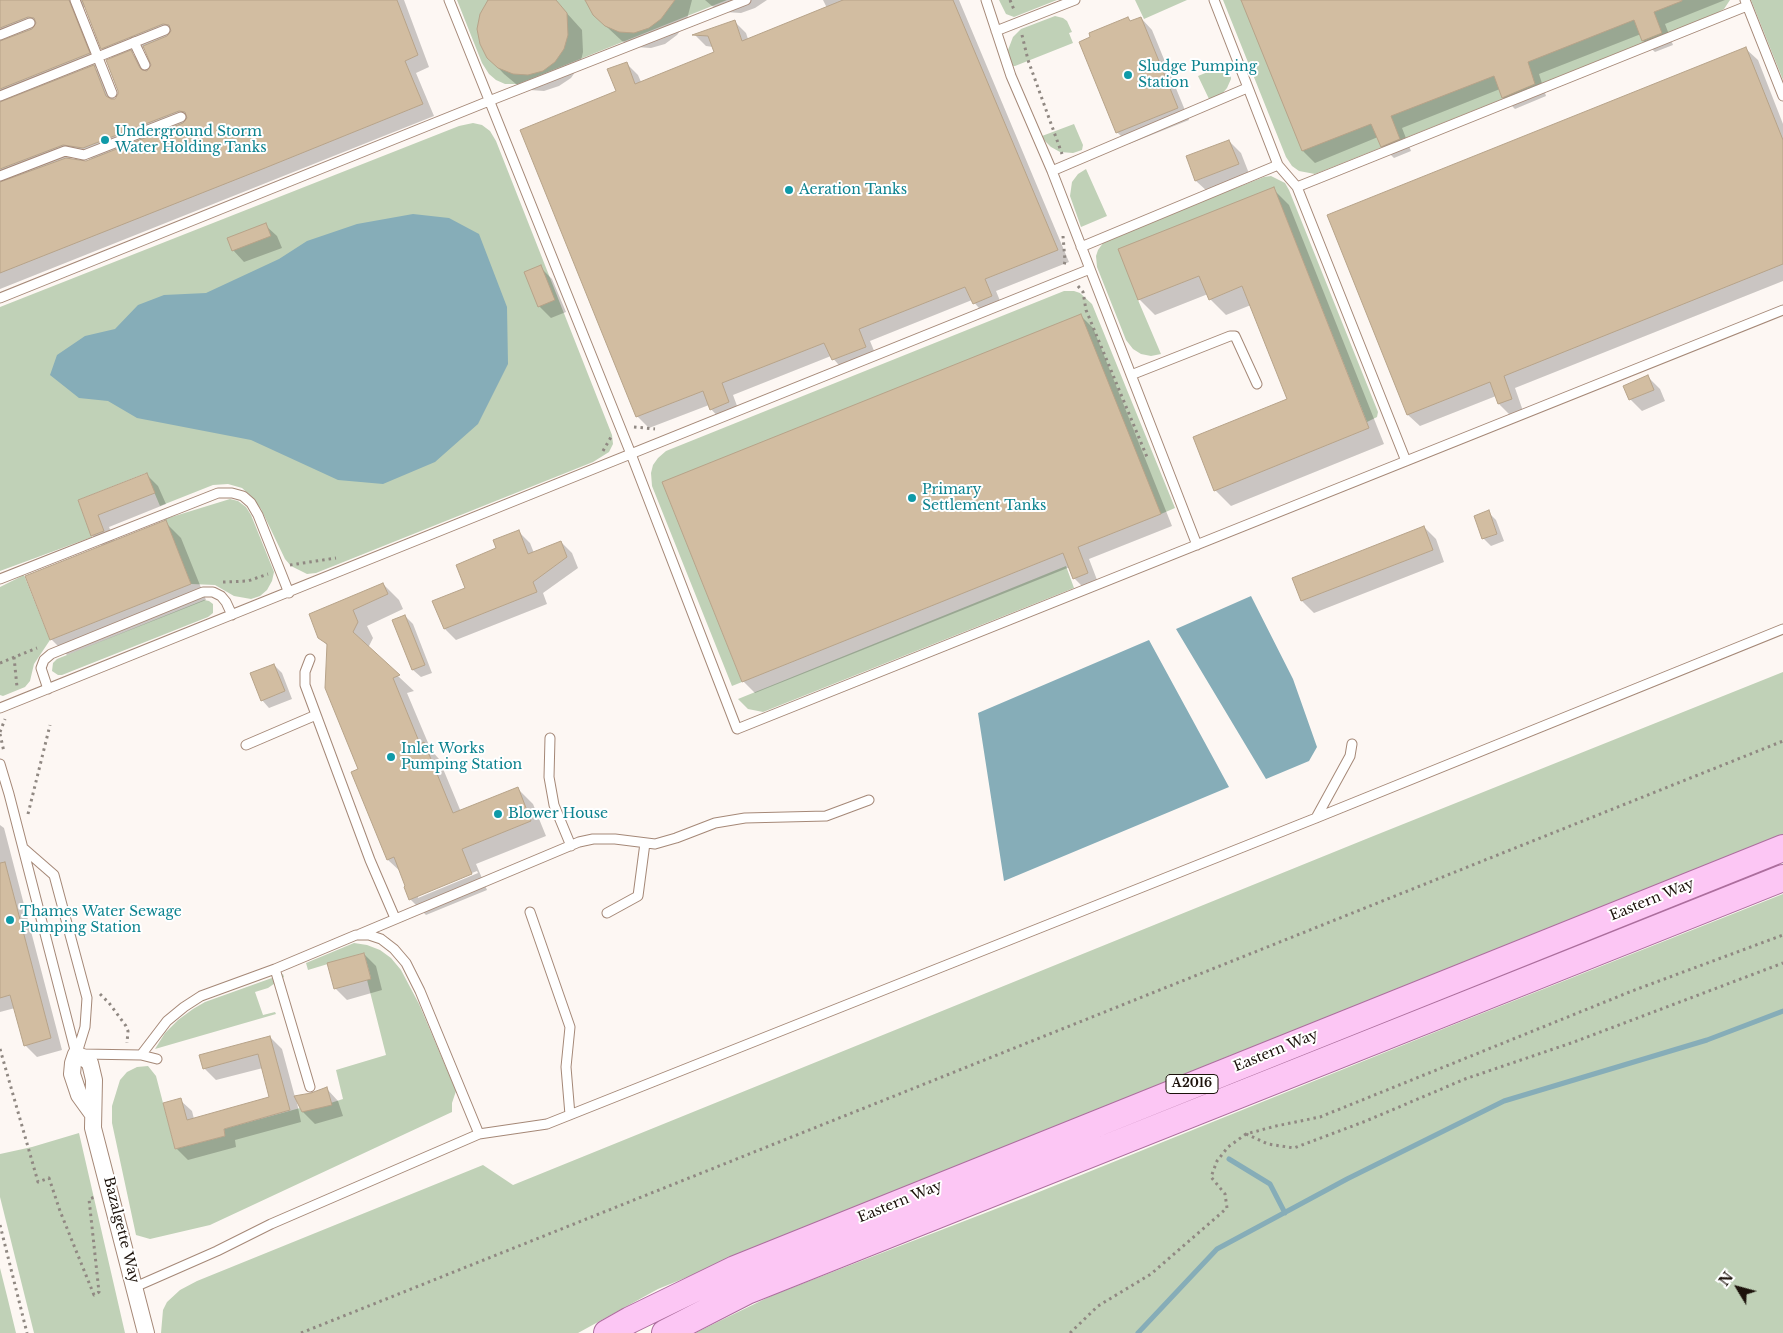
<!DOCTYPE html>
<html>
<head>
<meta charset="utf-8">
<style>
  body { margin:0 }
  #map { position:relative; width:1783px; height:1333px; overflow:hidden; background:#fdf7f3; font-family:"Libre Baskerville",serif }
  canvas { display:block }
  .north { position:absolute; left:1713px; top:1263px; width:50px; height:50px; -webkit-text-stroke:4px #fff; paint-order:stroke; rotate:307deg; font-size:14px; font-weight:700; line-height:20px; text-align:center; color:#1c120b }
  .north::after { content:''; display:block; margin:auto; width:18px; height:22px; background:#1c120b; clip-path:polygon(50% 0,100% 100%,50% 72%,0 100%) }
</style>
</head>
<body>
<div id="map">
<canvas width="1783" height="1333"></canvas>
<div class="north">N</div>
</div>
<script>
const ctx = document.querySelector('canvas').getContext('2d');
ctx.lineJoin = 'round';
function fill(path, color) {
  ctx.fillStyle = color;
  ctx.fill(path, 'evenodd');
}
function shape(rows) {
  const path = new Path2D();
  for (const r of rows) {
    path.moveTo(r[0], r[1]);
    for (let i = 2; i < r.length; i += 2) path.lineTo(r[i], r[i + 1]);
  }
  return path;
}
function strokePath(path, color, width, dash) {
  ctx.strokeStyle = color;
  ctx.lineWidth = width;
  ctx.lineCap = dash ? 'butt' : 'round';
  ctx.setLineDash(dash || []);
  ctx.stroke(path);
}
function write(font, color, halo, rows, align = 'center') {
  ctx.font = font + ' "Libre Baskerville",serif';
  ctx.lineWidth = 4;
  ctx.setLineDash([]);
  ctx.textBaseline = 'middle';
  ctx.strokeStyle = halo;
  ctx.fillStyle = color;
  for (const [text, x, y, turn = 0] of rows) {
    ctx.save();
    ctx.translate(x, y);
    ctx.rotate((+turn || 0) * Math.PI / 180);
    ctx.textAlign = isNaN(turn) ? turn : align;
    if (halo) ctx.strokeText(text, 0, 0);
    ctx.fillText(text, 0, 0);
    ctx.restore();
  }
}
const green = shape([
  [457,0,727,0,518,84,505,84,496,80,489,74,482,63],
  [999,0,1057,0,1014,17,1006,14],
  [1135,0,1187,0,1144,19],
  [1223,0,1730,0,1724,9,1715,14,1315,174,1299,171,1292,166,1286,157],
  [1751,0,1783,0,1783,80],
  [1055,16,1063,18,1067,21,1072,32,1069,33,1073,43,1015,66,1012,66,1008,58,1008,50,1013,37,1021,29],
  [1230,63,1231,79,1227,88,1222,94,1209,99,1198,76],
  [473,123,482,125,490,131,496,141,612,435,613,444,609,452,593,462,316,573,307,574,291,566,285,559,261,509,252,497,242,488,228,484,213,485,160,506,146,473,78,500,92,537,0,571,0,307,459,126],
  [1074,124,1083,145,1082,150,1073,153,1060,152,1051,147,1045,141,1042,136],
  [1086,169,1107,216,1081,227,1070,196,1072,182,1078,174],
  [1271,176,1285,183,1289,190,1378,412,1377,417,1367,422,1274,188,1138,300,1161,354,1151,356,1141,354,1133,349,1126,340,1097,267,1096,256,1098,250,1106,239,1264,177],
  [1064,291,1074,291,1080,293,1092,304,1175,508,1161,514,663,483,742,682,732,686,652,486,651,473,653,465,658,458,666,451],
  [230,499,238,501,246,507,251,515,274,572,272,581,267,590,260,596,251,599,234,596,215,585,191,584,165,519],
  [1066,566,1074,588,763,712,748,709,738,699],
  [24,575,50,640,34,664,30,681,25,687,3,696,0,695,0,587],
  [204,600,209,601,213,604,213,613,208,617,62,675,58,675,52,671,53,663,57,659],
  [1783,672,1783,836,1224,1058,658,1289,578,1333,161,1333,163,1310,167,1302,180,1290,197,1281,483,1165,513,1185,1371,837],
  [1783,894,1783,1333,695,1333,773,1295,1024,1198,1453,1025],
  [354,943,367,945,380,950,391,958,401,970,419,1004,456,1091,452,1103,452,1112,210,1225,150,1239,136,1235,112,1123,112,1106,120,1080,127,1072,137,1067,148,1066,156,1076,175,1149,225,1136,224,1129,300,1108,302,1112,343,1099,336,1070,386,1055,367,980,371,978,364,953,308,970,306,963],
  [283,974,284,977,268,988,255,992,263,1015,275,1012,276,1014,155,1049,165,1033,178,1020,193,1009,205,1002],
  [79,1133,125,1333,34,1333,0,1197,0,1154,32,1147],
  [0,1268,8,1300,16,1333,0,1333]
]);
const water = shape([
  [413,214,449,218,479,234,507,307,508,364,478,424,435,462,383,484,338,480,251,440,137,418,108,401,79,398,50,375,57,355,85,336,115,329,138,305,164,295,206,293,279,259,307,241,357,224],
  [1251,596,1293,679,1317,747,1309,761,1266,779,1176,629],
  [1149,640,1229,787,1004,881,978,713]
]);
const shadow = shape([
  [0,0,404,0,429,67,416,73,434,116,0,289],
  [86,6,102,48,113,59,119,95,115,100,106,78,95,68,100,65,81,8],
  [145,48,152,63,149,72,147,72,143,64,132,53],
  [75,156,93,159,86,162,68,159],
  [490,0,555,0,582,30,583,52,580,65,571,78,559,86,544,91,530,90,516,84,504,74,488,57],
  [587,0,692,0,686,23,677,35,665,44,651,48,636,47,622,41,594,15],
  [705,0,767,0,755,8,741,13,725,12,712,6],
  [823,0,959,0,1069,262,996,291,1003,308,985,315,972,300,870,341,877,358,844,371,831,356,733,395,740,414,722,421,711,409,709,405,649,428,637,416,617,92,627,64,638,75,641,82,715,53,713,47,706,46,695,35,734,21,746,33,748,39,827,8],
  [1243,0,1725,0,1665,24,1673,45,1655,52,1643,41,1641,34,1539,74,1546,96,1515,109,1503,97,1500,89,1402,128,1411,151,1394,158,1382,146,1378,137,1315,163,1303,151],
  [1141,18,1152,30,1189,120,1129,144,1117,132,1128,19,1131,22],
  [1746,49,1758,60,1783,124,1783,281,1515,388,1523,411,1511,416,1499,404,1496,396,1420,426,1408,415,1329,216],
  [1229,141,1241,153,1250,176,1208,192,1196,181],
  [1273,189,1289,205,1384,444,1231,506,1215,490,1289,400,1251,305,1226,315,1210,299,1208,294,1155,315,1139,299],
  [265,225,277,236,282,248,244,262,233,250],
  [540,267,552,279,566,312,551,318,539,306],
  [1081,316,1093,328,1172,526,1089,559,1099,585,1086,590,1074,578,1070,567,755,693,743,681],
  [1648,377,1660,389,1665,401,1642,411,1630,399],
  [146,474,158,486,166,504,109,527,115,542,165,522,181,538,206,600,67,655,51,639,103,546,93,536,79,501],
  [1488,512,1496,520,1504,541,1491,546,1483,538],
  [1424,527,1436,539,1444,562,1314,613,1302,601,1294,578],
  [519,532,530,543,534,553,561,542,572,553,578,568,543,593,547,604,456,640,445,629,434,602,467,588,498,548],
  [383,584,399,600,403,609,367,626,373,638,368,648,414,691,407,693,431,750,439,759,461,812,518,789,533,804,546,836,476,864,487,890,426,915,410,899,402,873,388,860,359,770,329,647,319,637],
  [477,871,478,873,418,898,418,895],
  [405,616,413,624,432,673,421,677,413,670],
  [274,665,282,673,292,699,269,708,262,700],
  [0,825,4,828,62,1050,37,1057,25,1045,15,1008,0,1012],
  [364,954,376,966,382,990,347,1000,335,988],
  [270,1037,282,1049,295,1097,312,1094,327,1089,338,1101,343,1116,315,1124,303,1112,296,1098,301,1122,235,1140,236,1147,188,1160,176,1148,180,1100,192,1111,194,1119,271,1098,263,1068,216,1080,204,1068]
]);
const stream = shape([
  [1229,1159,1270,1184,1285,1213],
  [1138,1333,1217,1249,1347,1179,1504,1101,1707,1040,1783,1011]
]);
const building = shape([
  [0,0,69,0,90,53,0,89,0,41,32,29,36,23,34,18,28,17,0,28,0,0],
  [82,0,397,0,418,55,405,61,423,104,265,168,0,273,0,182,66,158,86,161,183,123,187,118,185,112,179,111,83,148,63,145,0,169,0,102,94,65,106,96,111,99,115,99,118,94,118,91,106,60,131,50,140,68,142,70,147,71,151,65,143,46,167,36,171,31,169,25,163,24,101,49,82,0],
  [488,0,556,0,567,13,568,35,564,49,555,62,543,71,528,75,513,74,498,68,487,58,480,44,477,29,480,14,488,0],
  [585,0,675,0,661,19,649,28,634,33,619,32,605,26,593,15,585,0],
  [843,0,953,0,1058,250,985,279,992,296,973,304,965,287,859,329,866,347,832,360,824,343,722,383,729,402,710,410,703,391,636,417,520,130,616,91,607,69,627,62,635,84,714,52,708,36,692,35,735,20,742,41,843,0],
  [1241,0,1682,0,1682,1,1654,12,1662,33,1642,41,1634,20,1528,62,1535,84,1502,98,1494,76,1391,116,1400,139,1381,147,1371,124,1302,151,1241,0],
  [1128,17,1130,21,1141,17,1178,108,1116,133,1079,42,1090,37,1089,33,1128,17],
  [1746,47,1783,140,1783,264,1504,376,1512,399,1498,404,1490,382,1407,415,1327,215,1746,47],
  [1229,140,1239,164,1195,181,1186,156,1229,140],
  [1274,187,1369,428,1214,491,1193,437,1287,399,1242,286,1209,300,1199,276,1138,300,1118,249,1274,187],
  [266,223,271,236,232,251,227,238,266,223],
  [541,265,555,300,538,307,524,272,541,265],
  [1081,314,1161,514,1078,547,1088,573,1073,579,1063,553,742,682,662,482,1081,314],
  [1648,375,1654,390,1629,400,1623,386,1648,375],
  [147,473,155,493,98,515,104,531,91,536,78,500,147,473],
  [1489,510,1497,534,1482,539,1474,516,1489,510],
  [166,520,191,584,50,640,25,576,166,520],
  [1424,526,1433,550,1301,601,1292,578,1424,526],
  [519,530,528,554,561,541,567,557,533,582,537,592,444,629,432,601,465,588,456,565,496,548,493,540,519,530],
  [383,583,388,594,353,610,358,622,353,632,400,675,393,678,420,744,424,742,453,813,518,787,531,821,462,849,472,874,409,900,404,887,405,886,394,857,387,860,351,772,358,769,325,688,327,644,318,638,309,614,383,583],
  [405,615,425,665,412,670,392,620,405,615],
  [274,664,285,691,261,701,250,673,274,664],
  [5,862,51,1038,24,1046,10,995,0,998,0,863,5,862],
  [364,953,371,979,334,989,327,963,364,953],
  [270,1036,290,1110,224,1129,225,1136,175,1149,163,1103,181,1098,187,1120,269,1097,258,1054,203,1069,199,1055,270,1036],
  [327,1087,332,1105,302,1112,294,1096,311,1093,327,1087]
]);
const path = shape([
  [1010,0,1015,12],
  [1022,35,1028,60,1062,154],
  [1063,236,1065,261,1064,266],
  [1078,286,1083,292,1086,310,1147,457],
  [634,427,655,429],
  [603,451,611,437],
  [290,565,336,558],
  [223,582,248,581,268,574],
  [14,657,17,687],
  [0,663,37,648],
  [0,732,5,719],
  [0,734,4,752],
  [28,814,50,725],
  [100,994,109,1003,126,1026,128,1031,127,1043],
  [0,1049,38,1182,49,1178,60,1211,94,1295,99,1292,89,1199,95,1197],
  [1246,1134,1268,1144,1294,1148,1366,1121,1465,1079,1574,1042,1783,963],
  [0,1225,27,1333],
  [301,1333,1783,741],
  [1070,1333,1098,1306,1151,1274,1227,1208,1225,1194,1211,1177,1217,1161,1228,1147,1246,1134,1276,1126,1320,1117,1632,991,1783,935]
]);
const service = shape([
  [75,0,112,93],
  [449,0,631,454,737,729,1783,310],
  [986,0,1011,76,1052,171,1197,545],
  [1214,0,1278,165,1297,187,1406,461],
  [1745,0,1783,96],
  [996,31,1075,0],
  [0,35,30,23],
  [134,42,145,65],
  [0,96,165,30],
  [1052,171,1247,88],
  [0,176,65,151,84,155,181,117],
  [1297,187,1747,6],
  [1081,247,1278,165],
  [0,298,489,101,746,0],
  [1131,375,1230,336,1235,336,1257,384],
  [0,579,218,493,232,493,243,496,251,503,258,515,289,593],
  [310,659,305,672,305,685,370,860,395,918],
  [48,689,41,668,44,660,51,654,203,592,213,592,221,596,226,602,232,615],
  [0,708,1090,269],
  [550,738,549,777,554,805,571,846],
  [246,745,316,715],
  [0,764,9,794,76,1054],
  [1316,818,1350,756,1352,744],
  [23,848,54,875,87,998,85,1027,77,1053],
  [530,912,570,1027,566,1067,570,1115],
  [607,913,638,896,645,843],
  [360,934,579,842,593,839,615,839,655,844,676,838,715,823,745,818,826,816,869,800],
  [275,969,310,1087],
  [83,1054,141,1055,157,1059],
  [141,1055,167,1021,184,1007,201,996,275,969,356,935,369,935,381,939,394,949,406,963,420,991,479,1134,547,1124,1316,818,1783,629],
  [135,1287,217,1251,271,1224,479,1134]
]);
const minor = shape([
  [92,1113,79,1095,72,1074,73,1063,76,1054,84,1058,90,1063,94,1080,93,1128,146,1333]
]);
const primary = shape([
  [607,1333,630,1320,735,1269,1783,848],
  [665,1333,747,1291,1783,878]
]);
const markers = [
  [1128,75,5,"#0f9aa8"],
  [105,140,5,"#0f9aa8"],
  [789,190,5,"#0f9aa8"],
  [912,498,5,"#0f9aa8"],
  [391,757,5,"#0f9aa8"],
  [498,814,5,"#0f9aa8"],
  [10,920,5,"#0f9aa8"]
];
const shields = [
  [1192,1084,52]
];
const shieldNames = [
  ["A2016",1192,1084]
];
const cultureNames = [
  ["Sludge Pumping",1138,67],
  ["Station",1138,83],
  ["Underground Storm",115,132],
  ["Water Holding Tanks",115,148],
  ["Aeration Tanks",799,190],
  ["Primary",922,490],
  ["Settlement Tanks",922,506],
  ["Inlet Works",401,749],
  ["Pumping Station",401,765],
  ["Blower House",508,814],
  ["Thames Water Sewage",20,912],
  ["Pumping Station",20,928]
];
const streetNames = [
  ["Eastern Way",1652,900,-22],
  ["Eastern Way",1276,1051,-22],
  ["Eastern Way",900,1202,-22],
  ["Bazalgette Way",121,1230,76]
];
fill(green, '#c0d1b7');
fill(water, '#86adb8');
fill(shadow, '#0003');
strokePath(stream, '#86adb8', 5);
fill(building, '#d2bda1');
strokePath(building, '#b7a389', 1);
strokePath(service, '#a58877', 11);
strokePath(minor, '#a58877', 18);
strokePath(primary, '#ac6e9d', 28);
strokePath(path, '#908882', 3, [2.5, 4]);
strokePath(service, '#fff', 9);
strokePath(minor, '#fff', 16);
strokePath(primary, '#fcc6f4', 26);
for (const [x, y, r, color] of markers) {
  const dot = new Path2D();
  dot.arc(x, y, r, 0, 2 * Math.PI);
  ctx.fillStyle = color;
  ctx.fill(dot);
  strokePath(dot, '#fff', 2);
}
for (const [x, y, w] of shields) {
  const box = new Path2D();
  box.roundRect(x - w / 2, y - 9.5, w, 19, 4);
  ctx.fillStyle = '#fff';
  ctx.fill(box);
  strokePath(box, '#1c120b', 1);
}
write('bold 12px', '#1c120b', null, shieldNames);
write('14px', '#0d838f', '#fff', cultureNames, 'left');
write('14px', '#1c120b', '#fff', streetNames);
</script>
</body>
</html>
